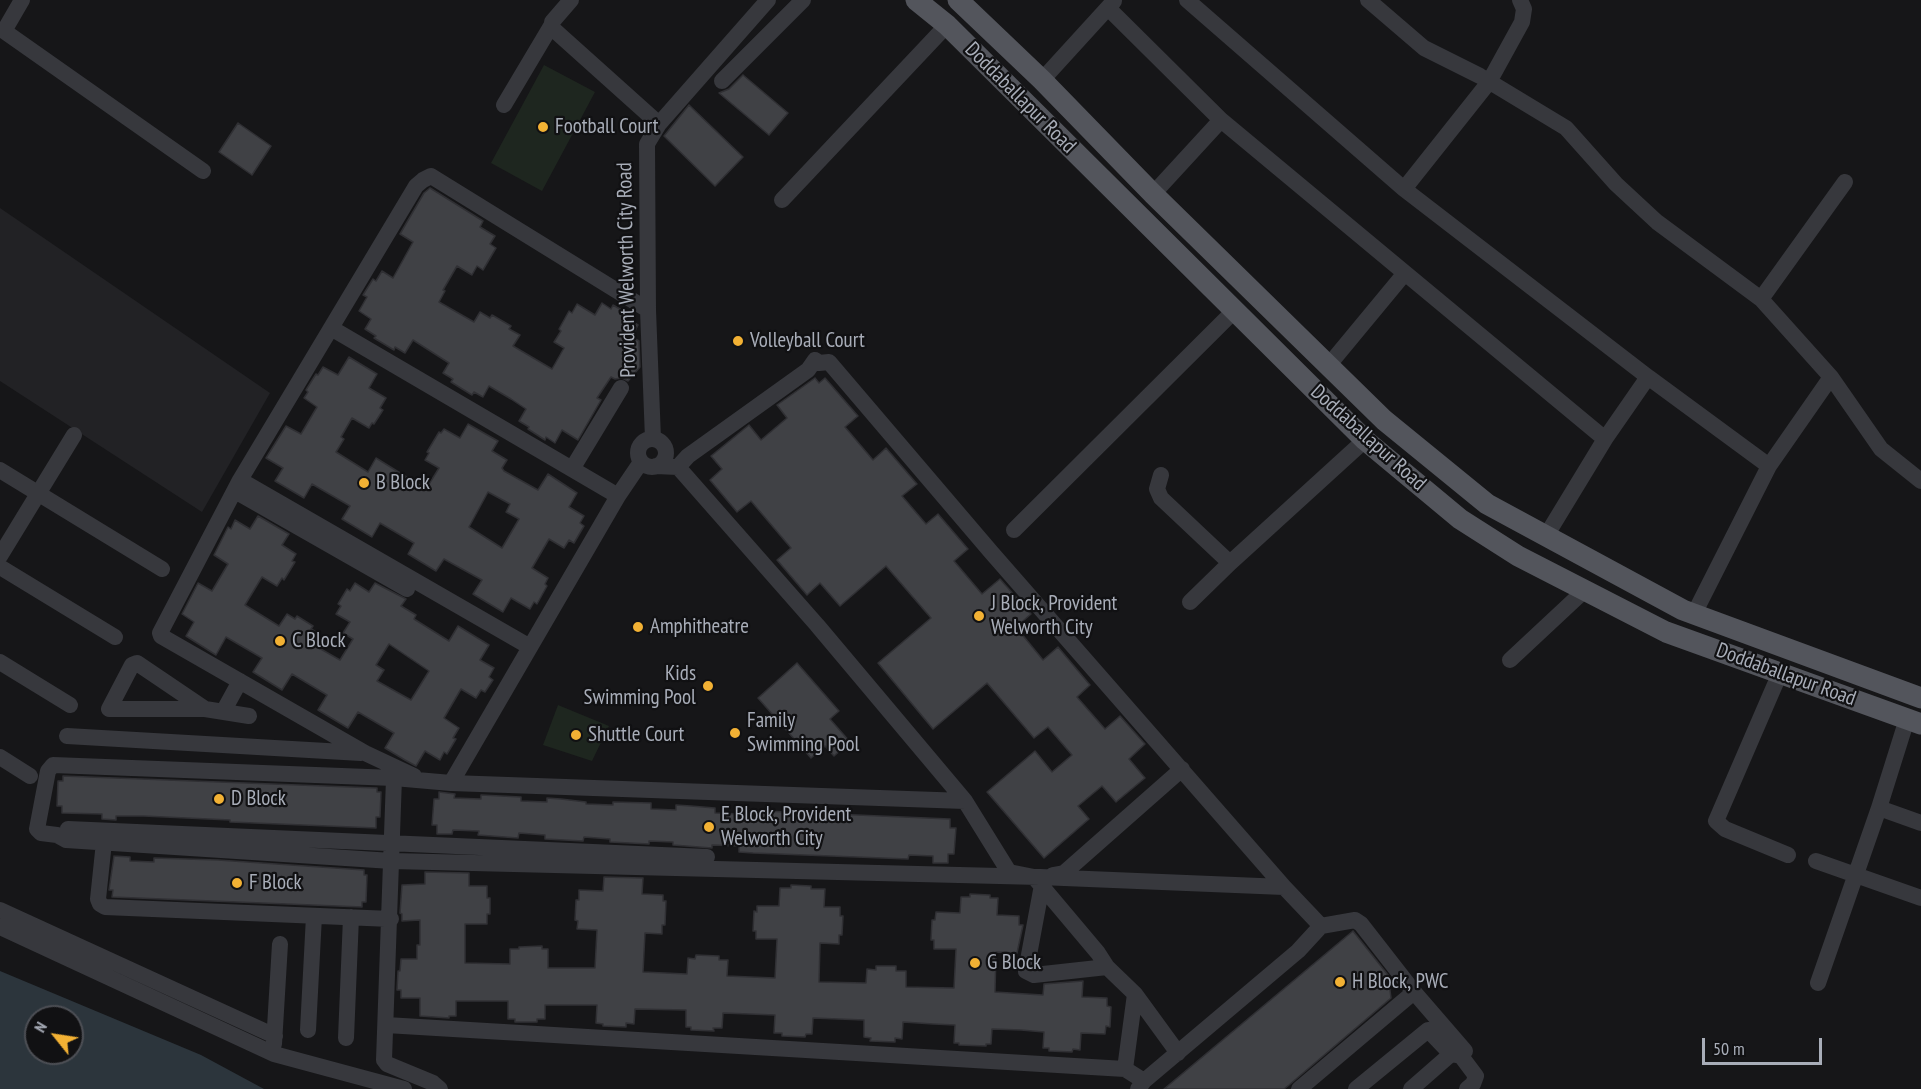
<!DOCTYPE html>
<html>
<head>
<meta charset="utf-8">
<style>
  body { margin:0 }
  #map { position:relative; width:1921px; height:1089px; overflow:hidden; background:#161618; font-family:"PT Sans Narrow",sans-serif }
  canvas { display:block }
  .north { position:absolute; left:24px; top:1005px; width:60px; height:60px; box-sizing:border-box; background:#111113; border:2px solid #4d4f55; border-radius:50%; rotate:300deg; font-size:16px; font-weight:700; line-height:24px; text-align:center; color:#a8adb8 }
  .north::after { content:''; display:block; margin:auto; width:21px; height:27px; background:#f2b134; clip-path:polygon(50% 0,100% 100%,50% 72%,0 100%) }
  .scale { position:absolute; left:1702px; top:1038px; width:120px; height:27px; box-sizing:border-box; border:3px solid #a8adb8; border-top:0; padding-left:8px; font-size:18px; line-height:21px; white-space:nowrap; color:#a8adb8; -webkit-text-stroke:4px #111113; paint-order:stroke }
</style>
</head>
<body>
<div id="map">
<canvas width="1921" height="1089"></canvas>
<div class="north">N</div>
<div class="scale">50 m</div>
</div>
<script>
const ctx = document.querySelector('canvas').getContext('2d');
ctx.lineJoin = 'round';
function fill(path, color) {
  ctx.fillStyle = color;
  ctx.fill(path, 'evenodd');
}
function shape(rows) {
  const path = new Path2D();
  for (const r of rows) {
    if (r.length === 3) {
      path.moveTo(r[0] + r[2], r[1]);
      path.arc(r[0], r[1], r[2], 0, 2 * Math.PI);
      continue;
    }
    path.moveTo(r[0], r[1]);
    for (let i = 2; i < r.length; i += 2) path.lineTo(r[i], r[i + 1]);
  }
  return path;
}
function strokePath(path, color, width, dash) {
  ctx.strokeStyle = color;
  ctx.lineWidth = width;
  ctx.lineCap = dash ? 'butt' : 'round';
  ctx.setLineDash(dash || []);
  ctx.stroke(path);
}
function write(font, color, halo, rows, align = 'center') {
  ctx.font = font + ' "PT Sans Narrow",sans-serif';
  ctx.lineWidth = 4.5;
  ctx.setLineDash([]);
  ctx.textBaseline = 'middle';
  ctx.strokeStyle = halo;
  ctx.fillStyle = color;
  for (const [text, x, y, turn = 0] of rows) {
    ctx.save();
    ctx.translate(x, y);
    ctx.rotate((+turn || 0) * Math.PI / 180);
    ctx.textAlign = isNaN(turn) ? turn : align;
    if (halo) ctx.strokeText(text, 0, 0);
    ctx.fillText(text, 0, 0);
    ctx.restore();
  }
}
const built = shape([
  [0,208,270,393,202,512,0,381]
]);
const green = shape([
  [544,65,595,92,542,191,491,163],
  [558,705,609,726,592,761,543,745]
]);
const water = shape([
  [0,971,201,1055,264,1089,0,1089],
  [36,1017,72,1017,72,1053,36,1053]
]);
const building = shape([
  [743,75,788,113,769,135,719,93,729,89,743,75],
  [689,105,743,157,715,186,664,136,689,105],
  [238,123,271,146,252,175,219,152,238,123],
  [430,188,483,221,480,227,495,236,490,244,496,248,483,270,477,266,472,275,457,266,443,290,445,291,439,302,474,322,480,312,490,318,492,315,511,326,509,329,520,335,513,346,552,369,564,348,554,342,561,331,559,329,569,311,572,313,577,304,595,315,602,303,611,309,613,305,630,315,628,319,638,325,632,337,639,341,640,367,628,381,622,378,615,379,611,377,597,398,601,400,578,440,562,430,555,443,546,437,545,440,528,429,529,427,519,421,526,409,511,399,489,386,483,397,474,392,472,395,451,382,453,379,443,373,449,363,413,340,405,353,395,347,394,350,374,338,376,336,365,329,371,319,359,311,367,297,363,295,373,279,376,281,382,271,393,278,413,242,400,234,424,193,430,188],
  [349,357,377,374,369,388,386,398,380,408,383,410,374,424,372,423,369,428,352,418,341,437,344,439,336,452,368,472,376,458,426,489,439,468,425,460,429,453,427,452,439,432,441,433,444,429,460,438,468,424,498,441,492,451,507,460,502,468,504,471,538,490,548,474,577,493,569,507,584,516,580,523,584,526,574,543,569,540,564,548,549,539,532,568,548,578,545,584,547,586,537,604,534,602,530,609,511,598,503,612,473,594,482,580,444,559,436,571,408,554,414,543,380,523,372,537,342,519,350,506,312,484,304,498,275,481,283,468,266,458,286,426,301,434,317,407,304,398,308,392,306,390,316,374,318,375,323,367,338,375,349,357],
  [488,492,510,504,506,512,519,519,502,548,469,527,488,492],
  [815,378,819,383,825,378,858,416,845,427,873,460,886,448,917,484,902,496,926,524,938,514,968,549,954,561,982,594,1000,579,1031,614,1016,627,1043,660,1058,647,1090,685,1077,697,1105,729,1120,716,1145,744,1129,759,1145,778,1116,802,1102,786,1078,806,1089,819,1044,858,987,792,1035,751,1052,772,1072,755,1048,727,1034,738,987,683,933,729,878,663,931,618,886,566,840,606,820,583,807,595,777,560,791,548,751,501,737,512,710,480,722,469,711,456,749,425,761,440,787,418,777,405,815,378],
  [258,516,289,534,282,545,296,554,292,561,295,562,284,580,282,578,277,586,262,577,245,605,279,626,287,614,295,619,297,616,313,626,311,629,318,633,312,644,340,660,353,639,343,633,350,622,336,614,341,606,338,604,347,589,350,591,355,583,369,592,375,583,406,599,401,606,416,615,414,619,449,641,458,626,489,645,480,660,494,668,489,677,493,680,485,692,481,690,476,698,461,689,444,718,459,728,453,738,456,739,447,754,444,752,440,760,425,751,416,766,405,760,385,748,394,733,358,712,348,728,318,710,327,695,292,674,282,690,253,672,262,658,226,637,216,655,186,636,194,622,182,614,198,583,212,591,228,564,214,555,228,527,231,529,235,520,250,529,258,516],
  [389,644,429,671,411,700,377,681,384,670,376,665,389,644],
  [797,663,839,711,830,719,850,742,834,756,825,746,811,758,758,698,797,663],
  [63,776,377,788,377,792,381,792,380,817,376,817,376,828,230,822,230,820,143,816,116,816,116,820,102,819,102,814,62,813,62,806,57,806,58,781,63,781,63,776],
  [439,792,455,794,454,798,481,799,481,795,521,797,521,801,547,802,547,798,561,799,586,802,586,804,613,805,613,802,651,803,651,809,676,810,676,805,691,806,715,808,715,813,741,814,741,810,950,819,950,828,956,828,954,854,948,854,948,863,933,863,933,856,909,855,908,859,753,853,739,852,739,846,712,845,712,848,673,845,673,842,649,841,649,844,610,842,610,839,584,837,583,841,545,839,545,835,519,833,518,838,478,835,479,831,453,830,452,834,437,834,437,825,432,825,434,799,439,799,439,792],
  [114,856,130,857,130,861,154,862,154,858,218,860,364,870,364,875,367,875,366,902,362,902,362,907,112,897,113,890,109,890,114,856],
  [425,872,469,873,469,886,487,886,487,898,490,898,490,914,487,914,487,924,465,924,465,963,510,964,510,949,519,949,519,947,542,946,542,949,548,949,548,968,595,968,597,930,577,929,578,921,575,920,576,900,579,900,579,890,603,891,604,877,643,878,642,894,663,895,663,901,666,901,665,925,662,925,662,934,645,933,643,972,687,974,688,958,695,959,696,955,719,956,719,960,728,960,727,976,775,978,777,939,756,939,756,931,753,931,754,911,757,912,757,906,779,906,780,888,791,888,791,885,811,886,811,889,825,889,824,907,840,907,840,916,843,916,842,935,839,935,839,944,820,943,819,982,866,983,867,969,876,970,876,966,896,966,896,971,906,971,906,987,954,988,956,949,934,949,934,940,931,940,932,920,935,920,936,912,960,913,961,897,970,897,970,894,990,895,990,898,998,898,997,915,1019,916,1019,925,1023,925,1017,953,996,952,995,992,1043,995,1044,984,1083,981,1082,997,1107,998,1107,1006,1111,1007,1110,1027,1106,1026,1105,1034,1081,1033,1080,1050,1073,1049,1072,1052,1049,1051,1049,1048,1043,1048,1044,1032,1021,1030,992,1029,991,1044,986,1044,986,1046,959,1045,959,1043,954,1043,955,1025,933,1024,903,1022,902,1039,895,1038,895,1042,870,1041,871,1038,864,1037,864,1020,813,1018,812,1034,806,1034,805,1037,782,1036,782,1033,774,1033,775,1015,723,1013,722,1028,713,1028,714,1031,691,1030,691,1027,686,1027,686,1010,635,1009,634,1024,626,1023,626,1027,603,1026,603,1024,596,1023,597,1005,545,1005,545,1019,537,1019,537,1022,515,1022,515,1019,508,1019,508,1001,456,1001,456,1016,449,1016,449,1018,420,1016,420,998,401,998,401,990,397,990,398,971,400,971,401,959,417,959,417,945,420,945,420,920,402,921,402,914,400,913,402,885,425,884,425,872],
  [1353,931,1388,975,1391,998,1289,1085,1284,1089,1164,1089,1353,931]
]);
const minor = shape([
  [22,0,4,31,203,171],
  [571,0,552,22,552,28,659,124],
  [1187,0,1404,189,1648,377,1769,466,1694,614],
  [1368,0,1424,48,1480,76,1566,128,1616,184,1657,222,1761,299,1831,377,1769,466],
  [1108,8,1221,120],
  [1042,80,1114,1],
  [722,81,803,0],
  [504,105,551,26],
  [1404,189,1489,82,1522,22,1524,9,1520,0],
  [1153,194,1221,120,1405,273,1328,366],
  [782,200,947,25],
  [1405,273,1605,439],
  [1761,299,1845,182],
  [331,328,618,496],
  [1831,377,1881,449,1921,481],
  [653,439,648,310,647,144,659,124,768,0],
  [652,453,14],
  [656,466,678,467,817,625,965,801,1009,872,1034,877,1098,953,1107,967,1135,994,1178,1053],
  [678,467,688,456,808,370,815,360,819,363,829,362,991,552,1284,887,1321,926,1298,951,1144,1081,1138,1089],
  [572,469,621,388],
  [0,470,162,569],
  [1161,475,1157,489,1161,498,1230,563],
  [240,480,530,647],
  [235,491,407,589],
  [1014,530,1233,312],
  [1546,536,1605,439,1648,377],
  [0,556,74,435],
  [0,567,115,637],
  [1190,602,1230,563,1365,440],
  [1510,660,1585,590],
  [0,662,70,705],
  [1780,673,1716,821,1725,829,1788,855],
  [205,709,137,663,132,665,109,709,205,709,249,716],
  [223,712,240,681],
  [67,736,361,753],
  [0,757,30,776],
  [414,776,365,753,161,636,160,633,240,480,416,186,423,180,431,176,648,310],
  [394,778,384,1060,387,1064,433,1083,440,1089],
  [451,783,618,496,641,462],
  [965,801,451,783,394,778,53,765,48,771,37,829,41,833,57,835,66,840,392,861,1040,877,1284,887],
  [1879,808,1921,823],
  [68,829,707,857],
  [104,842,98,899,100,904,105,907,391,919],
  [1816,861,1921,898],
  [1053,875,1064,873,1182,769],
  [1042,885,1026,971,1034,975,1107,967],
  [0,910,275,1036],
  [1321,926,1355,920,1361,924,1414,992,1465,1051,1461,1056,1451,1054,1411,1089],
  [0,927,274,1054,404,1089],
  [1818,983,1879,808,1907,719],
  [386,1025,1125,1069,1144,1081],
  [308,1030,314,916],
  [346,1038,351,917],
  [274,1044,280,944],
  [1461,1056,1476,1076,1473,1084,1467,1089],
  [1125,1069,1135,994],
  [1299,1089,1414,992],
  [1356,1089,1428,1030,1451,1054]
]);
const major = shape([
  [916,0,947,25,1365,440,1460,519,1518,556,1666,632,1921,724],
  [958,0,1042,80,1153,194,1384,420,1487,504,1683,610,1921,698]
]);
const markers = [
  [543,127,6,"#f2b134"],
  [738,341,6,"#f2b134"],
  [364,483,6,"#f2b134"],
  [979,616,6,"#f2b134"],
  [638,627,6,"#f2b134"],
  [280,641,6,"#f2b134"],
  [708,686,6,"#f2b134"],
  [735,733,6,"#f2b134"],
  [576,735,6,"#f2b134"],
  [219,799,6,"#f2b134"],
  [709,827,6,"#f2b134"],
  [237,883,6,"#f2b134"],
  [975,963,6,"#f2b134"],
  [1340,982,6,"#f2b134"]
];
const streetNames = [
  ["Doddaballapur Road",1020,98,45],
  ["Provident Welworth City Road",627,270,-91],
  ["Doddaballapur Road",1368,438,42],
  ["Doddaballapur Road",1786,675,20]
];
const poiNames = [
  ["Football Court",555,127],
  ["Volleyball Court",750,341],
  ["B Block",376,483],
  ["J Block, Provident",991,604],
  ["Welworth City",991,628],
  ["Amphitheatre",650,627],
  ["C Block",292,641],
  ["Kids",696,674,"right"],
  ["Swimming Pool",696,698,"right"],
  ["Family",747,721],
  ["Swimming Pool",747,745],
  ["Shuttle Court",588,735],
  ["D Block",231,799],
  ["E Block, Provident",721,815],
  ["Welworth City",721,839],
  ["F Block",249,883],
  ["G Block",987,963],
  ["H Block, PWC",1352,982]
];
fill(built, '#222225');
fill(green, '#1e261f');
fill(water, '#2c353c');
fill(building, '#404145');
strokePath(building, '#303034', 1.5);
strokePath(minor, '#37383d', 16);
strokePath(major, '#53555c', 21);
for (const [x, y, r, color] of markers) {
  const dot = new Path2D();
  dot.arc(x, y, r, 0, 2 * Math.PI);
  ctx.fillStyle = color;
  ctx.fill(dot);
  strokePath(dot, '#111113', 2);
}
write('21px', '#a8adb8', '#111113', streetNames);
write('21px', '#a8adb8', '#111113', poiNames, 'left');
</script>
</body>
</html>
